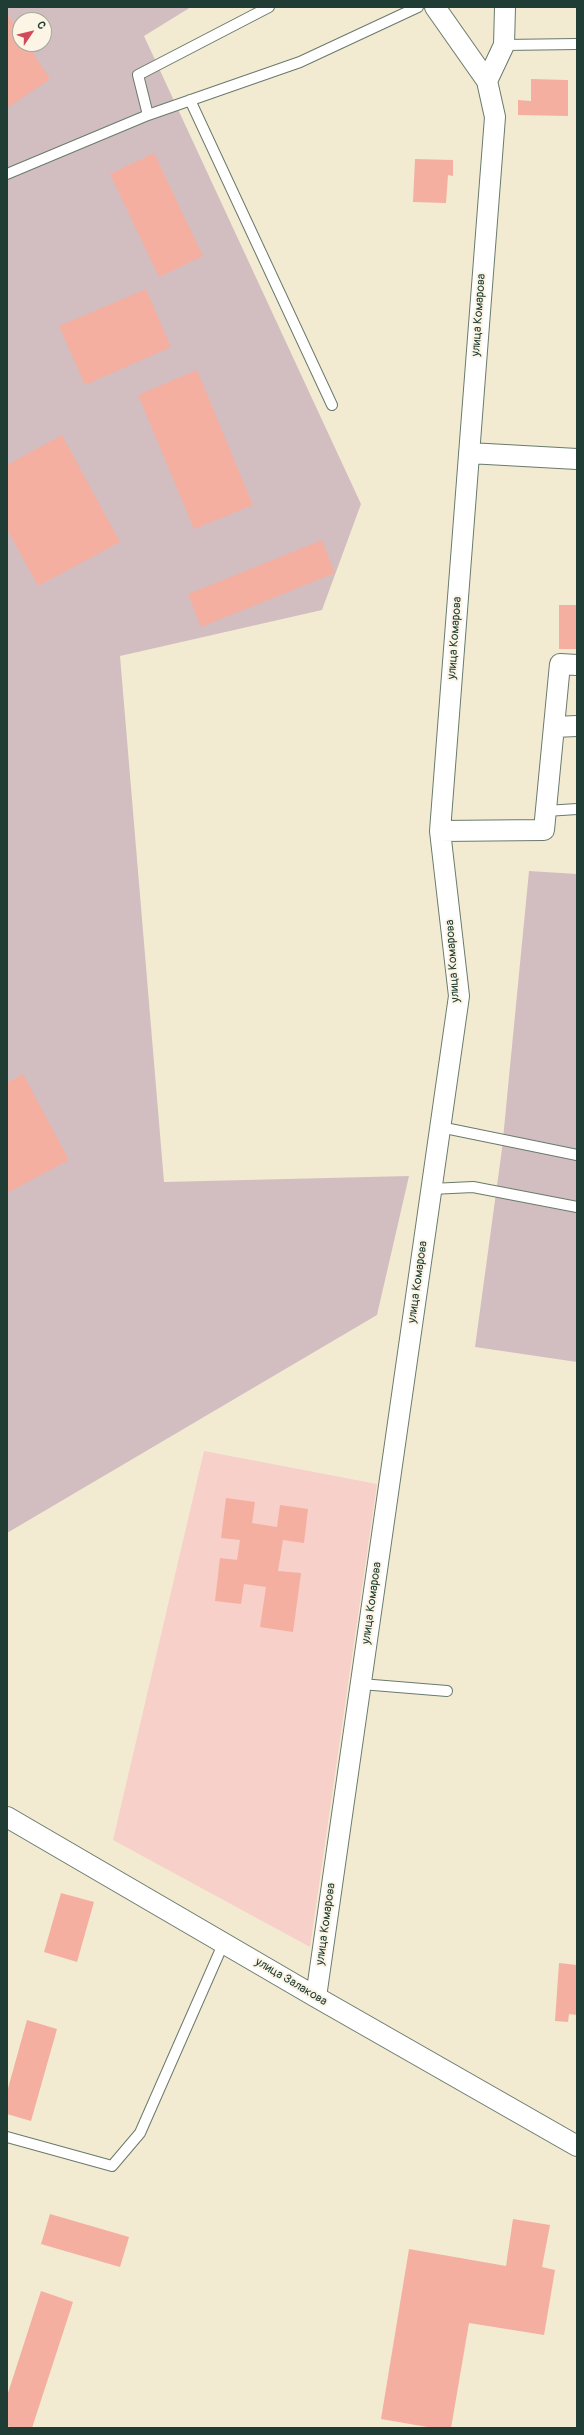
<!DOCTYPE html>
<html>
<head>
<meta charset="utf-8">
<style>
  body { margin:0 }
  #map { position:relative; width:584px; height:2435px; overflow:hidden; background:#f2ebd2; font-family:Pangolin,sans-serif }
  canvas { display:block }
  .frame { position:absolute; inset:0; border:8px solid #1f3d34; pointer-events:none }
  .north { position:absolute; left:12px; top:12px; width:40px; height:40px; box-sizing:border-box; background:#fcf5e5; border:1px solid #a4ab9e; border-radius:50%; rotate:55deg; font-size:11px; font-weight:700; line-height:16px; text-align:center; color:#1f3d34 }
  .north::after { content:''; display:block; margin:auto; width:14px; height:18px; background:#d1495b; clip-path:polygon(50% 0,100% 100%,50% 72%,0 100%) }
</style>
</head>
<body>
<div id="map">
<canvas width="584" height="2435"></canvas>
<div class="frame"></div>
<div class="north">С</div>
</div>
<script>
const ctx = document.querySelector('canvas').getContext('2d');
ctx.lineJoin = 'round';
function fill(path, color) {
  ctx.fillStyle = color;
  ctx.fill(path, 'evenodd');
}
function shape(rows) {
  const path = new Path2D();
  for (const r of rows) {
    path.moveTo(r[0], r[1]);
    for (let i = 2; i < r.length; i += 2) path.lineTo(r[i], r[i + 1]);
  }
  return path;
}
function strokePath(path, color, width, dash) {
  ctx.strokeStyle = color;
  ctx.lineWidth = width;
  ctx.lineCap = dash ? 'butt' : 'round';
  ctx.setLineDash(dash || []);
  ctx.stroke(path);
}
function write(font, color, halo, rows, align = 'center') {
  ctx.font = font + ' Pangolin,sans-serif';
  ctx.lineWidth = 4;
  ctx.setLineDash([]);
  ctx.textBaseline = 'middle';
  ctx.strokeStyle = halo;
  ctx.fillStyle = color;
  for (const [text, x, y, turn = 0] of rows) {
    ctx.save();
    ctx.translate(x, y);
    ctx.rotate((+turn || 0) * Math.PI / 180);
    ctx.textAlign = isNaN(turn) ? turn : align;
    if (halo) ctx.strokeText(text, 0, 0);
    ctx.fillText(text, 0, 0);
    ctx.restore();
  }
}
const built = shape([
  [204,1451,377,1484,310,1947,113,1840]
]);
const industrial = shape([
  [7,7,191,7,144,36,361,504,322,610,120,656,164,1182,409,1176,377,1315,7,1533],
  [20,20,44,20,44,44,20,44],
  [529,871,577,874,577,1362,475,1347,502,1149]
]);
const building = shape([
  [7,13,20,33,20,44,27,44,50,79,7,108],
  [531,79,568,80,568,116,518,115,518,100,531,101],
  [154,153,203,256,159,277,110,174],
  [415,159,453,160,453,176,448,175,446,203,413,202],
  [146,289,171,347,85,385,59,326],
  [197,370,253,505,194,529,138,395],
  [62,435,120,542,38,586,7,529,7,465],
  [322,540,335,573,201,627,188,594],
  [559,605,577,605,577,649,559,649],
  [23,1074,69,1160,7,1193,7,1083],
  [226,1498,255,1502,252,1523,277,1527,280,1505,308,1509,304,1543,283,1540,278,1571,301,1573,293,1632,260,1627,266,1587,244,1584,241,1604,215,1601,220,1558,237,1560,240,1540,221,1538],
  [61,1893,94,1902,77,1962,44,1952],
  [559,1963,577,1965,577,2015,569,2014,568,2022,555,2021],
  [27,2020,57,2029,31,2121,7,2114,7,2092],
  [50,2214,129,2237,120,2267,41,2244],
  [513,2219,550,2225,542,2267,555,2270,544,2335,469,2323,451,2428,433,2428,381,2419,409,2249,506,2266],
  [41,2291,73,2302,32,2428,13,2428,7,2426,7,2396]
]);
const lane = shape([
  [504,45,577,44],
  [190,100,332,405],
  [148,115,138,75,269,7],
  [7,174,148,115,300,62,418,7],
  [546,811,577,809],
  [440,1127,577,1155],
  [431,1189,473,1187,577,1207],
  [361,1684,447,1691],
  [7,2137,112,2166,140,2133,224,1942]
]);
const street = shape([
  [487,81,504,45,505,7],
  [469,453,577,459],
  [554,727,577,726],
  [440,831,544,830,560,664,577,665],
  [7,1817,316,1997,577,2146],
  [316,1997,459,996,440,831,495,117,487,81,435,7]
]);
const streetNames = [
  ["улица Комарова",479,315,-86],
  ["улица Комарова",455,638,-86],
  ["улица Комарова",453,961,-94],
  ["улица Комарова",418,1282,-82],
  ["улица Комарова",372,1603,-82],
  ["улица Комарова",326,1924,-82],
  ["улица Залакова",291,1982,31]
];
fill(built, '#f7d0c9');
fill(industrial, '#d2bec1');
fill(building, '#f4afa0');
strokePath(lane, '#697a6b', 12);
strokePath(street, '#697a6b', 22);
strokePath(lane, '#fff', 10);
strokePath(street, '#fff', 20);
write('12px', '#1f3d34', '#fcf5e5', streetNames);
</script>
</body>
</html>
